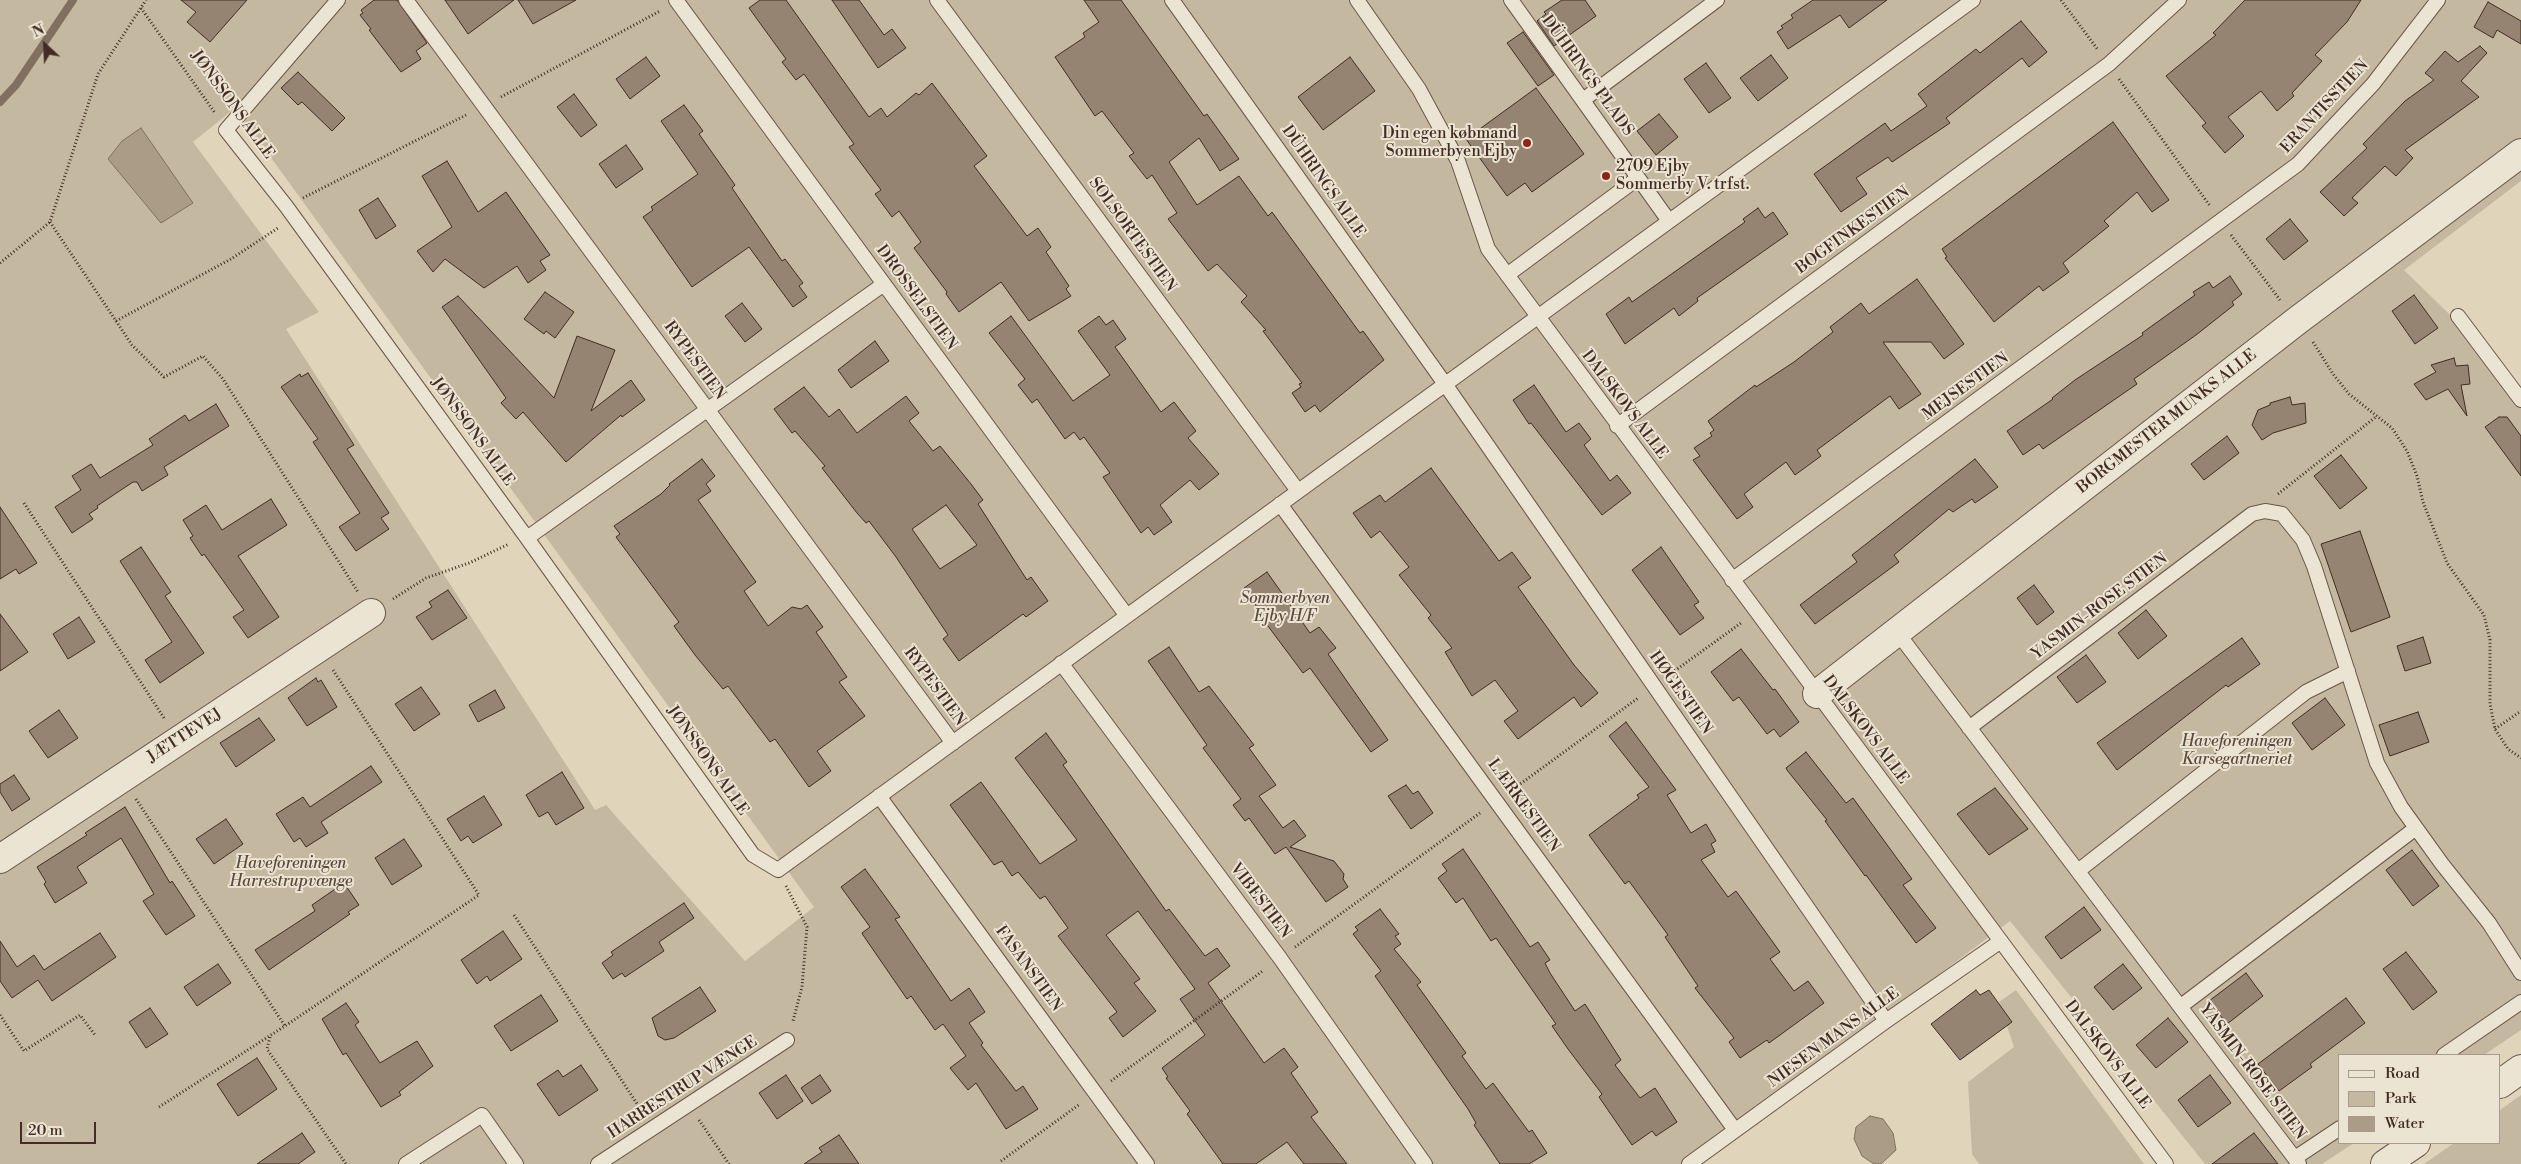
<!DOCTYPE html>
<html>
<head>
<meta charset="utf-8">
<style>
  body { margin:0 }
  #map { position:relative; width:2521px; height:1164px; overflow:hidden; background:#e0d5ba; font-family:"Libre Bodoni",serif }
  canvas { display:block }
  .legend { position:absolute; left:2338px; top:1054px; width:162px; height:90px; box-sizing:border-box; background:#ebe4d2; border:1px solid #a89a8c; margin:0; padding:6px 9px; list-style:none; font-size:15px; color:#432c24 }
  .legend li { display:flex; align-items:center; gap:10px; height:25px }
  .legend b { width:25px; border:1px solid #a89a8c }
  .north { position:absolute; left:20px; top:20px; width:50px; height:50px; -webkit-text-stroke:4px #ebe4d2; paint-order:stroke; rotate:335deg; font-size:14px; font-weight:700; line-height:20px; text-align:center; color:#432c24 }
  .north::after { content:''; display:block; margin:auto; width:18px; height:22px; background:#432c24; clip-path:polygon(50% 0,100% 100%,50% 72%,0 100%) }
  .scale { position:absolute; left:20px; top:1122px; width:76px; height:22px; box-sizing:border-box; border:2px solid #432c24; border-top:0; padding-left:6px; font-size:15px; line-height:18px; white-space:nowrap; color:#432c24; -webkit-text-stroke:4px #ebe4d2; paint-order:stroke }
</style>
</head>
<body>
<div id="map">
<canvas width="2521" height="1164"></canvas>
<ul class="legend">
<li><b style="height:6px;background:#ebe4d2"></b>Road</li>
<li><b style="height:14px;background:#c5b8a0"></b>Park</li>
<li><b style="height:14px;background:#ab9c87"></b>Water</li>
</ul>
<div class="north">N</div>
<div class="scale">20 m</div>
</div>
<script>
const ctx = document.querySelector('canvas').getContext('2d');
ctx.lineJoin = 'round';
function fill(path, color) {
  ctx.fillStyle = color;
  ctx.fill(path, 'evenodd');
}
function shape(rows) {
  const path = new Path2D();
  for (const r of rows) {
    path.moveTo(r[0], r[1]);
    for (let i = 2; i < r.length; i += 2) path.lineTo(r[i], r[i + 1]);
  }
  return path;
}
function strokePath(path, color, width, dash) {
  ctx.strokeStyle = color;
  ctx.lineWidth = width;
  ctx.lineCap = dash ? 'butt' : 'round';
  ctx.setLineDash(dash || []);
  ctx.stroke(path);
}
function write(font, color, halo, rows, align = 'center') {
  ctx.font = font + ' "Libre Bodoni",serif';
  ctx.lineWidth = 4;
  ctx.setLineDash([]);
  ctx.textBaseline = 'middle';
  ctx.strokeStyle = halo;
  ctx.fillStyle = color;
  for (const [text, x, y, turn = 0] of rows) {
    ctx.save();
    ctx.translate(x, y);
    ctx.rotate((+turn || 0) * Math.PI / 180);
    ctx.textAlign = isNaN(turn) ? turn : align;
    if (halo) ctx.strokeText(text, 0, 0);
    ctx.fillText(text, 0, 0);
    ctx.restore();
  }
}
const green = shape([
  [0,0,2521,0,2521,181,2404,270,2488,352,2521,399,2521,1030,2484,1055,2340,1055,2340,1143,2354,1143,2322,1164,2205,1164,2010,921,1687,1164,0,1164],
  [235,108,814,907,745,961,606,805,595,810,592,805,286,329,319,312,193,142],
  [2016,990,2144,1164,1979,1164,1972,1154,1968,1082,2014,1047,1999,1002],
  [2521,1095,2521,1164,2424,1164,2454,1143,2500,1143,2500,1110]
]);
const water = shape([
  [141,128,193,203,161,223,108,159,122,141,141,128],
  [1870,1116,1883,1119,1893,1133,1896,1150,1881,1164,1874,1164,1862,1156,1854,1139,1856,1127,1870,1116]
]);
const stream = shape([
  [0,102,16,85,73,0]
]);
const building = shape([
  [181,0,247,0,210,42,187,22,196,12,181,0],
  [374,0,397,0,427,43,416,51,421,59,401,72,369,30,371,29,360,15,363,13,361,10,374,0],
  [445,0,514,0,468,34,445,0],
  [518,0,576,0,533,24,518,0],
  [760,0,786,0,869,117,881,108,887,117,916,93,919,95,932,83,987,156,974,166,1027,236,1038,228,1051,247,1046,252,1069,286,1066,289,1071,296,1029,321,1001,282,959,312,946,294,947,292,914,248,921,242,899,211,892,217,875,194,881,190,849,147,854,144,804,74,796,80,782,62,786,59,749,8,760,0],
  [832,0,859,0,884,35,892,29,906,48,878,68,832,0],
  [1084,0,1121,0,1204,116,1207,114,1239,159,1220,171,1199,138,1169,162,1197,205,1239,176,1268,216,1272,212,1360,333,1363,331,1384,360,1320,412,1315,405,1305,412,1292,393,1301,387,1299,384,1302,383,1263,331,1266,330,1241,302,1247,296,1217,264,1208,271,1168,219,1177,213,1152,175,1147,179,1129,156,1134,153,1102,111,1095,116,1055,57,1085,37,1083,33,1099,22,1084,0],
  [1562,0,1585,0,1596,16,1554,46,1537,21,1546,14,1544,12,1562,0],
  [1813,0,1887,0,1849,28,1840,15,1788,49,1777,32,1783,28,1781,26,1793,18,1791,15,1813,0],
  [2245,0,2361,0,2347,22,2315,55,2322,61,2292,93,2294,96,2277,111,2261,91,2228,117,2244,136,2225,153,2202,126,2206,123,2166,76,2216,35,2213,33,2245,0],
  [2488,2,2521,21,2521,44,2497,30,2493,38,2474,27,2488,2],
  [2021,21,2047,52,2029,67,2022,58,1946,118,1950,123,1892,162,1888,157,1856,178,1867,194,1841,212,1814,174,1885,123,1891,131,1927,106,1918,94,1976,49,1980,53,2021,21],
  [1523,32,1554,75,1538,86,1507,43,1523,32],
  [2480,46,2487,53,2461,81,2479,97,2405,150,2413,158,2396,176,2385,166,2352,198,2358,203,2344,216,2320,192,2367,148,2363,144,2405,101,2434,80,2425,73,2445,51,2458,62,2480,46],
  [1771,55,1788,78,1758,101,1740,78,1771,55],
  [646,57,660,76,630,99,616,79,646,57],
  [1350,57,1375,91,1323,130,1298,97,1350,57],
  [1706,63,1731,98,1709,113,1684,79,1706,63],
  [298,72,345,118,332,131,302,102,298,105,281,88,298,72],
  [1536,88,1584,154,1532,192,1525,183,1507,196,1466,139,1536,88],
  [574,94,597,125,581,137,557,107,574,94],
  [684,105,703,131,699,134,735,185,732,188,782,261,785,259,803,283,799,286,807,297,793,307,749,247,692,287,643,217,653,210,651,207,698,174,661,121,684,105],
  [1659,114,1678,137,1656,155,1637,131,1659,114],
  [2113,122,2169,200,2152,212,2137,192,2104,221,2109,226,2063,263,2069,272,2043,291,2039,286,1994,322,1945,258,1947,257,1942,249,2113,122],
  [626,145,643,169,616,188,599,164,626,145],
  [447,161,478,212,506,192,550,255,540,261,546,270,528,283,517,266,484,288,445,259,433,272,417,251,452,227,422,176,447,161],
  [378,198,396,226,376,239,359,210,378,198],
  [1758,208,1765,218,1773,212,1788,234,1697,298,1698,301,1679,316,1674,308,1625,344,1606,314,1629,297,1632,302,1745,222,1743,219,1758,208],
  [2290,219,2308,241,2284,260,2266,239,2290,219],
  [2230,276,2242,294,2232,302,2234,305,2196,335,2134,379,2137,384,2043,449,2039,444,2023,455,2007,431,2053,399,2052,398,2075,380,2143,335,2142,333,2195,295,2193,292,2209,282,2213,288,2230,276],
  [1917,279,1964,344,1944,359,1931,342,1883,342,1921,394,1899,409,1890,396,1817,450,1821,456,1795,475,1786,462,1744,494,1753,507,1737,519,1693,460,1700,456,1694,448,1712,436,1710,433,1714,430,1708,421,1755,385,1756,387,1794,362,1833,332,1830,327,1861,303,1869,314,1917,279],
  [545,292,574,312,555,338,546,331,544,334,524,319,545,292],
  [2414,295,2438,328,2415,344,2392,311,2414,295],
  [458,296,554,398,577,336,615,350,591,411,631,380,645,400,622,417,621,415,566,462,523,412,516,419,501,403,506,398,442,307,458,296],
  [742,303,762,329,745,342,725,316,742,303],
  [1011,316,1073,401,1110,375,1078,331,1099,316,1106,325,1113,320,1126,339,1115,347,1161,412,1174,402,1196,431,1188,438,1219,474,1199,490,1190,480,1160,505,1172,522,1154,535,1148,527,1141,533,1103,477,1110,473,1084,437,1080,440,1074,432,1065,439,1037,399,1032,403,1018,385,1025,379,989,333,1011,316],
  [875,341,889,361,851,388,838,370,875,341],
  [2454,358,2456,366,2468,365,2470,384,2461,385,2467,416,2448,389,2426,400,2414,384,2436,372,2431,365,2454,358],
  [308,373,354,445,347,449,389,513,381,518,389,529,356,551,339,527,360,513,313,442,318,439,281,387,300,374,301,377,308,373],
  [1534,385,1566,432,1579,423,1591,439,1584,445,1610,481,1617,475,1631,493,1602,515,1531,423,1529,424,1513,400,1534,385],
  [804,387,829,417,839,409,857,433,906,396,919,413,909,421,933,451,940,446,971,484,983,500,978,504,1027,580,1031,577,1048,601,1026,617,1023,614,959,661,943,639,948,635,896,557,869,521,866,523,857,513,822,468,825,466,795,431,792,433,774,409,804,387],
  [946,505,977,545,940,569,912,529,946,505],
  [2290,397,2292,405,2305,403,2306,423,2273,433,2262,440,2252,425,2258,410,2270,405,2270,403,2290,397],
  [216,404,229,426,164,467,168,475,142,491,137,482,133,482,97,506,98,508,89,514,93,519,72,533,55,507,81,490,72,476,91,464,100,478,153,445,149,439,185,415,189,421,216,404],
  [2499,417,2507,417,2521,436,2521,476,2485,427,2499,417],
  [2227,436,2239,453,2204,480,2191,464,2227,436],
  [2341,455,2367,488,2340,509,2314,476,2341,455],
  [702,459,715,476,706,484,711,491,698,500,756,582,744,591,768,626,792,607,801,609,807,605,823,627,816,632,847,677,839,682,865,716,817,751,831,771,809,787,775,739,770,742,728,686,723,689,695,655,674,626,679,622,616,537,620,534,614,526,661,494,670,485,669,484,702,459],
  [1975,459,1998,487,1975,503,1972,499,1953,512,1949,509,1894,555,1899,562,1815,624,1800,605,1857,562,1852,555,1975,459],
  [1431,468,1499,561,1512,552,1531,578,1518,587,1574,665,1598,693,1581,707,1574,697,1518,739,1504,721,1518,711,1495,680,1472,696,1445,652,1452,648,1428,618,1431,615,1399,575,1409,567,1380,531,1371,538,1353,513,1380,495,1385,502,1431,468],
  [271,499,287,525,238,556,279,617,248,638,233,617,244,610,204,554,202,556,190,538,193,536,183,520,206,505,222,530,271,499],
  [0,507,37,563,19,574,16,569,0,579,0,507],
  [2360,531,2390,617,2351,632,2321,544,2360,531],
  [141,547,171,592,165,596,204,653,160,683,145,660,172,642,120,561,141,547],
  [1661,547,1699,602,1694,605,1704,618,1680,635,1632,570,1661,547],
  [1267,572,1310,633,1319,627,1336,648,1328,654,1388,740,1371,752,1310,668,1303,673,1259,614,1261,613,1244,588,1267,572],
  [2034,585,2054,612,2037,625,2017,598,2034,585],
  [448,590,467,618,432,640,416,617,432,607,429,602,448,590],
  [2146,610,2167,636,2138,659,2118,633,2146,610],
  [0,614,28,652,0,671,0,614],
  [79,617,95,642,68,659,53,634,79,617],
  [2423,637,2431,663,2405,671,2397,646,2423,637],
  [2242,638,2260,664,2228,687,2226,685,2117,770,2097,743,2242,638],
  [1169,647,1199,692,1209,686,1254,745,1249,748,1276,785,1259,796,1283,828,1294,820,1306,836,1290,847,1334,861,1344,874,1343,879,1348,887,1326,902,1286,847,1275,854,1249,818,1245,821,1233,805,1241,799,1203,748,1207,745,1148,661,1169,647],
  [1741,649,1773,690,1775,689,1799,722,1780,737,1774,729,1767,734,1739,697,1733,701,1711,672,1741,649],
  [2086,655,2106,682,2077,703,2057,677,2086,655],
  [316,678,318,682,321,680,337,707,307,726,288,698,316,678],
  [421,687,440,714,414,731,395,704,421,687],
  [495,690,505,708,478,722,469,705,495,690],
  [2325,698,2345,725,2312,750,2292,723,2325,698],
  [59,710,78,738,48,758,29,731,59,710],
  [2418,712,2429,742,2390,756,2379,725,2418,712],
  [259,718,275,740,236,767,220,743,259,718],
  [1626,722,1676,790,1667,795,1691,833,1706,824,1716,841,1711,844,1715,852,1701,860,1728,897,1736,891,1780,952,1770,959,1794,991,1808,981,1824,1003,1769,1043,1767,1040,1740,1058,1729,1042,1734,1038,1695,988,1698,986,1665,937,1668,935,1629,881,1625,884,1589,835,1639,798,1637,795,1649,787,1609,736,1626,722],
  [1046,733,1067,762,1063,765,1166,911,1169,909,1205,956,1217,948,1230,966,1208,983,1264,1063,1284,1048,1298,1067,1291,1073,1318,1112,1311,1117,1347,1164,1304,1164,1287,1142,1256,1164,1223,1164,1187,1114,1190,1111,1166,1078,1168,1077,1162,1068,1205,1035,1180,999,1195,989,1138,911,1106,935,1140,979,1134,983,1156,1011,1123,1037,1109,1018,1117,1012,1058,936,1068,928,1045,896,1040,899,1018,872,1012,876,1002,861,994,865,950,805,981,782,1040,864,1077,840,1015,758,1046,733],
  [1806,752,1846,803,1853,798,1912,879,1903,885,1936,928,1916,943,1866,875,1865,876,1825,821,1827,820,1787,770,1786,768,1806,752],
  [371,766,382,782,321,822,328,833,306,847,300,838,294,842,276,814,303,797,310,807,371,766],
  [562,772,584,808,556,825,548,812,539,817,526,795,562,772],
  [14,775,30,799,12,811,0,792,0,784,14,775],
  [1406,785,1413,794,1418,791,1433,813,1411,829,1388,796,1406,785],
  [1995,788,2028,829,1989,855,1957,814,1995,788],
  [484,796,502,825,473,843,468,836,461,841,447,819,484,796],
  [125,807,170,883,172,881,195,916,166,935,143,901,154,894,121,838,77,867,87,883,55,903,44,884,46,882,37,867,87,835,85,833,125,807],
  [226,819,243,844,214,864,196,839,226,819],
  [404,839,422,866,392,885,375,858,404,839],
  [1463,849,1530,947,1538,942,1550,960,1545,963,1550,973,1575,1011,1585,1004,1621,1060,1615,1065,1640,1098,1655,1088,1677,1122,1656,1136,1652,1131,1632,1145,1599,1097,1602,1094,1568,1049,1552,1026,1556,1024,1496,938,1491,941,1463,898,1456,903,1438,878,1447,871,1442,864,1463,849],
  [2412,850,2439,886,2413,906,2386,870,2412,850],
  [865,869,900,917,895,919,951,1001,969,988,985,1012,969,1023,983,1043,981,1045,1016,1091,1023,1086,1038,1109,1006,1129,976,1083,968,1090,950,1068,966,1056,943,1024,935,1030,911,996,907,999,863,935,862,933,870,927,841,887,865,869],
  [344,883,359,905,348,912,350,914,269,970,255,950,315,911,312,905,344,883],
  [684,903,694,918,659,942,664,951,625,977,622,973,613,979,602,963,613,955,611,952,684,903],
  [2084,907,2101,930,2061,959,2045,937,2084,907],
  [1380,909,1399,934,1395,936,1401,944,1394,949,1421,982,1417,985,1466,1053,1462,1056,1486,1089,1493,1083,1529,1132,1532,1130,1547,1153,1529,1164,1500,1164,1474,1125,1476,1123,1468,1109,1375,976,1381,971,1353,934,1358,930,1355,927,1380,909],
  [503,931,522,959,490,981,487,976,477,984,461,960,503,931],
  [100,933,116,957,52,1001,38,980,12,998,0,981,0,941,17,967,34,955,44,970,100,933],
  [2406,952,2437,992,2413,1010,2383,969,2406,952],
  [218,964,231,983,197,1006,184,987,218,964],
  [2123,964,2142,988,2113,1010,2094,987,2123,964],
  [2246,973,2263,996,2227,1024,2209,1001,2246,973],
  [700,987,716,1011,674,1038,665,1040,658,1036,652,1018,700,987],
  [1976,990,1980,995,1989,990,2012,1022,1960,1060,1931,1024,1976,990],
  [541,995,558,1021,511,1051,494,1026,541,995],
  [2346,998,2365,1023,2310,1064,2312,1067,2279,1091,2258,1064,2346,998],
  [346,1003,359,1022,355,1025,380,1063,417,1041,433,1066,399,1092,401,1095,381,1107,346,1053,343,1055,322,1019,346,1003],
  [150,1008,168,1034,146,1048,129,1022,150,1008],
  [2168,1018,2188,1042,2156,1068,2136,1045,2168,1018],
  [257,1058,277,1089,238,1116,217,1084,257,1058],
  [581,1065,598,1090,559,1116,537,1084,558,1070,563,1077,581,1065],
  [786,1075,803,1101,777,1119,759,1093,786,1075],
  [820,1075,831,1091,812,1104,801,1088,820,1075],
  [2210,1075,2231,1103,2198,1127,2178,1100,2210,1075],
  [302,1133,315,1152,298,1164,257,1164,302,1133],
  [2254,1133,2278,1164,2212,1164,2254,1133],
  [839,1135,859,1164,804,1164,822,1152,819,1148,839,1135]
]);
const path = shape([
  [2061,0,2098,50],
  [141,8,215,113],
  [2119,79,2210,206],
  [501,97,660,11],
  [303,198,466,115],
  [50,222,132,345,164,377,203,356,223,379,358,592],
  [2231,235,2280,300],
  [0,263,50,222,98,74,146,0],
  [116,321,231,259,278,228],
  [2313,342,2333,374,2349,394,2392,428,2407,451,2417,476,2423,502,2447,563,2484,615,2490,640,2490,704,2495,729,2508,749,2521,758],
  [2278,494,2377,416],
  [24,503,164,718],
  [393,599,426,578,469,563,509,544],
  [1669,675,1741,623],
  [2495,729,2521,711],
  [1512,790,1638,698],
  [136,799,285,1026],
  [786,886,807,927,802,987,793,1021],
  [514,915,643,1113],
  [1295,947,1480,813],
  [0,1015,24,1051,80,1015,95,1035],
  [270,1037,267,1049,346,1164],
  [1111,1081,1264,970],
  [159,1107,285,1026,479,895,333,670],
  [699,1120,729,1164],
  [1001,1161,1080,1104]
]);
const service = shape([
  [338,0,226,130,286,206,527,538,753,855,778,870,1973,0],
  [406,0,953,743],
  [676,0,1127,616],
  [937,0,1298,491],
  [1172,0,1445,384,1886,1021],
  [1357,0,1419,89,1458,161,1488,249,2166,1164],
  [1511,0,1669,221],
  [1583,100,1717,0],
  [1507,275,1638,178],
  [2458,316,2521,400],
  [1617,426,2109,64,2179,0],
  [1280,504,1735,1130],
  [527,538,884,284],
  [1732,580,2298,164,2373,84,2438,0],
  [1897,632,2299,1164],
  [1061,663,1280,958,1425,1164],
  [1969,728,2252,514,2265,511,2282,514,2303,540,2314,566,2377,763,2401,807,2442,864,2489,923,2521,973],
  [879,796,1147,1164],
  [2078,871,2306,692,2348,671],
  [2181,1006,2416,828],
  [2444,1055,2521,1002],
  [2295,1158,2340,1128],
  [406,1164,482,1115,516,1164],
  [598,1164,787,1040],
  [1689,1164,1886,1021,2001,941]
]);
const minor = shape([
  [1817,694,2298,320,2521,153],
  [0,859,371,613],
  [2500,1084,2521,1069],
  [2385,1164,2416,1143]
]);
const markers = [
  [1527,143,5,"#8f2418"],
  [1606,176,5,"#8f2418"]
];
const streetNames = [
  ["DÜHRINGS PLADS",1587,76,54],
  ["JØNSSONS ALLE",232,105,54],
  ["ERANTISSTIEN",2325,107,-47],
  ["DÜHRINGS ALLE",1323,182,55],
  ["BOGFINKESTIEN",1853,231,-36],
  ["SOLSORTESTIEN",1132,235,54],
  ["DROSSELSTIEN",916,298,54],
  ["RYPESTIEN",694,361,54],
  ["MEJSESTIEN",1966,387,-36],
  ["DALSKOVS ALLE",1624,405,53],
  ["BORGMESTER MUNKS ALLE",2167,422,-38],
  ["JØNSSONS ALLE",472,432,54],
  ["YASMIN-ROSE STIEN",2100,607,-37],
  ["RYPESTIEN",934,687,54],
  ["HØGESTIEN",1680,693,55],
  ["DALSKOVS ALLE",1865,730,53],
  ["JÆTTEVEJ",185,736,-33],
  ["JØNSSONS ALLE",707,761,55],
  ["LÆRKESTIEN",1523,806,54],
  ["VIBESTIEN",1260,901,53],
  ["FASANSTIEN",1028,969,54],
  ["NIESEN MANS ALLE",1834,1038,-36],
  ["DALSKOVS ALLE",2107,1055,53],
  ["YASMIN-ROSE STIEN",2252,1072,53],
  ["HARRESTRUP VÆNGE",683,1088,-33]
];
const poiNames = [
  ["Din egen købmand",1517,134],
  ["Sommerbyen Ejby",1517,152],
  ["2709 Ejby",1616,167,"left"],
  ["Sommerby V. trfst.",1616,185,"left"]
];
const parkNames = [
  ["Sommerbyen",1285,599],
  ["Ejby H/F",1285,617],
  ["Haveforeningen",2237,742],
  ["Karsegartneriet",2237,760],
  ["Haveforeningen",291,864],
  ["Harrestrupvænge",291,882]
];
fill(green, '#c5b8a0');
fill(water, '#ab9c87');
strokePath(water, '#816f5f', 1);
strokePath(stream, '#816f5f', 8);
fill(building, '#958472');
strokePath(building, '#432c24', 1);
strokePath(service, '#6a564a', 16);
strokePath(minor, '#6a564a', 30);
strokePath(path, '#432c24', 3, [1, 2.5]);
strokePath(service, '#ebe4d2', 14);
strokePath(minor, '#ebe4d2', 28);
for (const [x, y, r, color] of markers) {
  const dot = new Path2D();
  dot.arc(x, y, r, 0, 2 * Math.PI);
  ctx.fillStyle = color;
  ctx.fill(dot);
  strokePath(dot, '#ebe4d2', 2);
}
write('16px', '#432c24', '#ebe4d2', streetNames);
write('16px', '#432c24', '#ebe4d2', poiNames, 'right');
write('italic 16px', '#5d483d', '#ebe4d2', parkNames);
</script>
</body>
</html>
